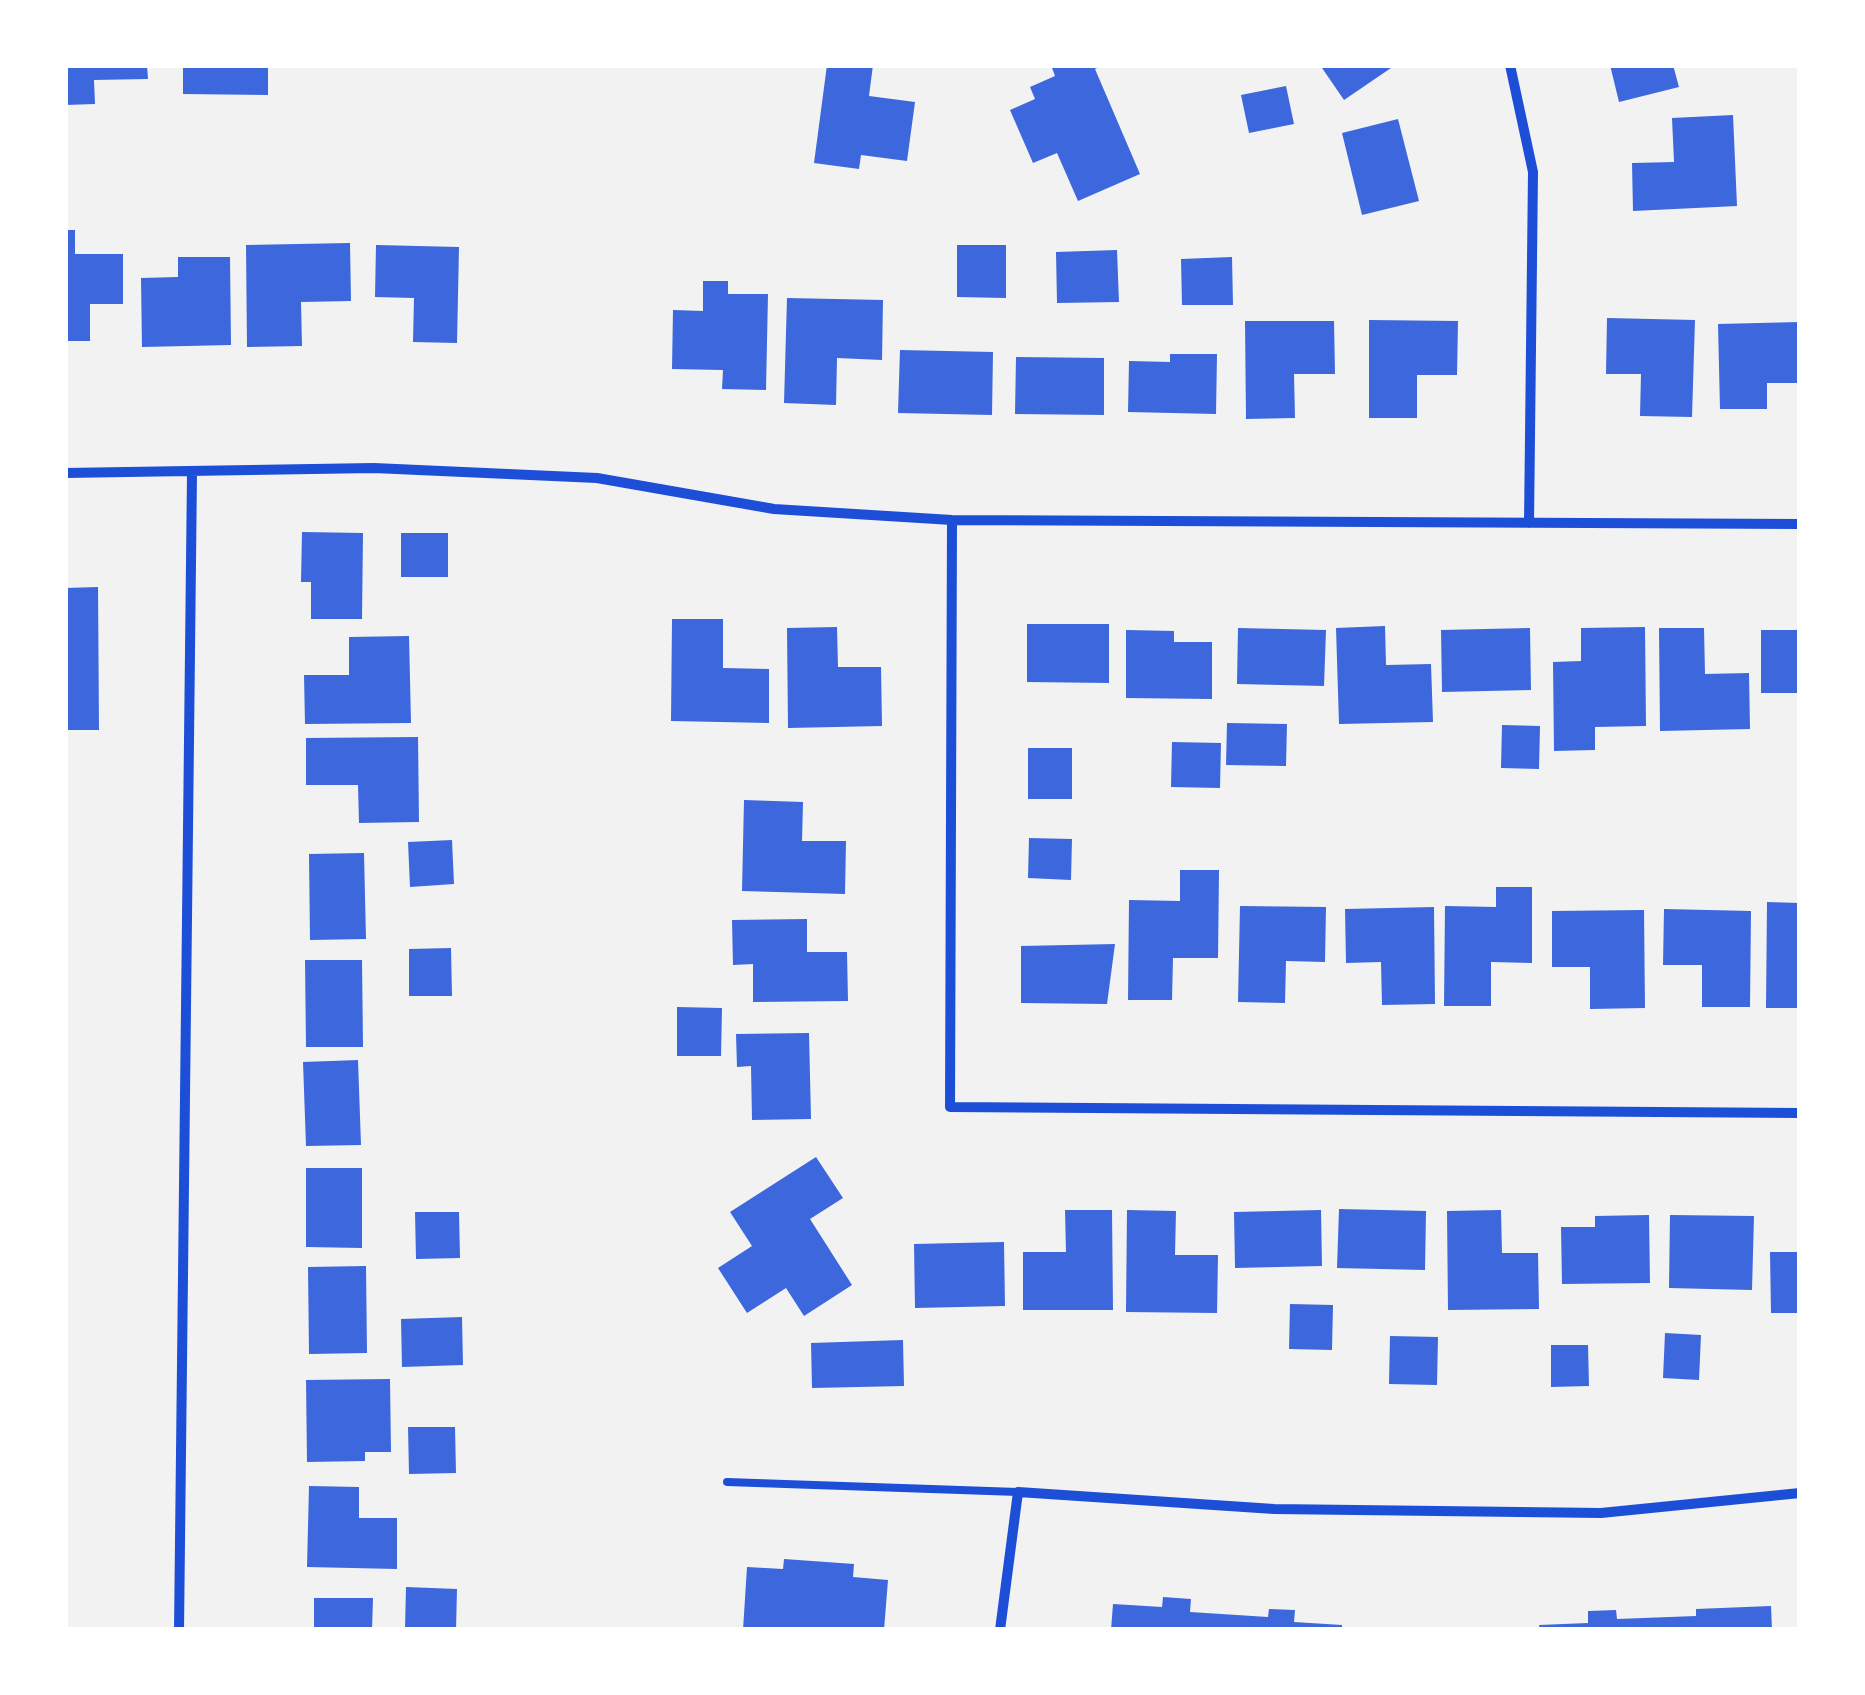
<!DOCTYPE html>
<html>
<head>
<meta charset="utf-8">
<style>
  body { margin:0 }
  #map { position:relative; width:1865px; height:1695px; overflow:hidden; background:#f2f2f2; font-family:"Space Grotesk",sans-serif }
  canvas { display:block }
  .frame { position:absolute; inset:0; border:68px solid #fff; pointer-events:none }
</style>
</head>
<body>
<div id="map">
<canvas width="1865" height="1695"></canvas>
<div class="frame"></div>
</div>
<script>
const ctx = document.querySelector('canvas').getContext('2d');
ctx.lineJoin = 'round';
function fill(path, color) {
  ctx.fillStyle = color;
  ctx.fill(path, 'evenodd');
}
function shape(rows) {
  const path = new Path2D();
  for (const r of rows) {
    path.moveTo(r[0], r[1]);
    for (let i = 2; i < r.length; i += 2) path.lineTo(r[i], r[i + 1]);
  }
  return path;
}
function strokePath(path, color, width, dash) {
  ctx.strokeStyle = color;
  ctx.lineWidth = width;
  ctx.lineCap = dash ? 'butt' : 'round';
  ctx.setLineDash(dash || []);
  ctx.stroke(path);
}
const building = shape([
  [65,65,147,65,148,79,94,80,95,104,65,105],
  [183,65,268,65,268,95,183,94],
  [827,65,873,65,869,96,915,102,907,161,861,155,859,169,814,163],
  [1051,65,1104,65,1095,69,1140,174,1078,201,1057,153,1033,163,1010,110,1035,99,1030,87,1055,76],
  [1320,65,1389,65,1391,68,1344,100],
  [1610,65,1673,65,1679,87,1619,102],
  [1286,86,1294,124,1249,133,1241,95],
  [1733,115,1737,206,1633,211,1632,163,1674,162,1672,118],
  [1398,119,1419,201,1362,215,1342,133],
  [65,230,75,230,75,254,123,254,123,304,90,304,90,341,65,341],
  [350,243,351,301,301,302,302,346,247,347,246,245],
  [376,245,459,247,457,343,413,342,414,298,375,297],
  [957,245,1006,245,1006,298,957,297],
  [1117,250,1119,302,1057,303,1056,252],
  [178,257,230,257,231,345,142,347,141,278,178,277],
  [1232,257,1233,305,1182,305,1181,259],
  [703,281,728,281,728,294,768,294,766,390,722,389,723,370,672,369,673,310,703,311],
  [787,298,883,300,882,360,837,358,836,405,784,403],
  [1607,318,1695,320,1692,417,1640,416,1641,374,1606,374],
  [1369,320,1458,321,1457,375,1417,375,1417,418,1369,418],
  [1245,321,1334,321,1335,374,1294,374,1295,418,1246,419],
  [1800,322,1800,383,1767,383,1767,409,1720,409,1718,324],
  [900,350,993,352,992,415,898,413],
  [1170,354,1217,354,1216,414,1128,412,1129,361,1170,362],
  [1016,357,1104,358,1104,415,1015,414],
  [302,532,363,533,362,619,311,619,311,582,301,582],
  [401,533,448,533,448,577,401,577],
  [98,587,99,730,65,730,65,588],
  [672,619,723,619,723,668,769,669,769,723,671,721],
  [1027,624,1109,624,1109,683,1027,682],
  [1385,626,1386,665,1431,664,1433,722,1339,724,1336,628],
  [837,627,838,667,881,667,882,726,788,728,787,628],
  [1645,627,1646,726,1595,727,1595,750,1554,751,1553,662,1581,661,1581,628],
  [1238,628,1326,630,1324,686,1237,684],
  [1530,628,1531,690,1442,692,1441,630],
  [1659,628,1704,628,1705,674,1749,673,1750,729,1660,731],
  [1126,630,1174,631,1174,642,1212,642,1212,699,1126,698],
  [1761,630,1800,630,1800,693,1761,693],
  [409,636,411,723,305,724,304,675,349,675,349,637],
  [1227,723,1287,724,1286,766,1226,765],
  [1502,725,1540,726,1539,769,1501,768],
  [418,737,419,822,359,823,358,785,306,785,306,738],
  [1172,742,1221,743,1220,788,1171,787],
  [1028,748,1072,748,1072,799,1028,799],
  [744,800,803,802,802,841,846,841,845,894,742,891],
  [1029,838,1072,839,1071,880,1028,878],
  [452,840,454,884,410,887,408,842],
  [364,853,366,939,310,940,309,854],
  [1180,870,1219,870,1218,958,1173,958,1172,1000,1128,1000,1129,900,1180,901],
  [1496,887,1532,887,1532,963,1491,962,1491,1006,1444,1006,1445,906,1496,907],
  [1767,902,1800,903,1800,1008,1766,1008],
  [1240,906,1326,907,1325,962,1286,961,1285,1003,1238,1002],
  [1434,907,1435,1004,1382,1005,1381,962,1346,963,1345,909],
  [1664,909,1751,911,1750,1007,1702,1007,1702,965,1663,965],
  [1644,910,1645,1008,1590,1009,1590,967,1552,967,1552,911],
  [807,919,807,952,847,952,848,1001,753,1002,753,964,733,965,732,920],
  [1115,944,1107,1004,1021,1003,1021,946],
  [451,948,452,996,409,996,409,949],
  [305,960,362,960,363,1047,306,1047],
  [677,1007,722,1008,721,1056,677,1056],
  [809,1033,811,1119,752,1120,751,1066,737,1067,736,1034],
  [358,1060,361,1145,306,1146,303,1062],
  [816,1157,843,1198,810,1219,852,1285,804,1316,786,1288,747,1313,718,1268,752,1246,730,1212],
  [306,1168,362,1168,362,1248,306,1247],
  [1339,1209,1426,1211,1425,1270,1337,1268],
  [1065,1210,1112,1210,1113,1310,1023,1310,1023,1252,1066,1252],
  [1127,1210,1176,1211,1175,1255,1218,1255,1217,1313,1126,1312],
  [1321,1210,1322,1266,1235,1268,1234,1212],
  [1501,1210,1502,1253,1538,1253,1539,1309,1448,1310,1447,1211],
  [415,1212,459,1212,460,1258,416,1259],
  [1649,1215,1650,1283,1562,1284,1561,1227,1595,1227,1595,1216],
  [1670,1215,1754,1216,1752,1290,1669,1288],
  [1004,1242,1005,1306,915,1308,914,1244],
  [1770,1252,1800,1252,1800,1313,1771,1313],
  [366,1266,367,1353,309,1354,308,1267],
  [1290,1304,1333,1305,1332,1350,1289,1349],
  [462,1317,463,1365,402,1367,401,1319],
  [1665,1333,1701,1335,1699,1380,1663,1378],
  [1390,1336,1438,1337,1437,1385,1389,1384],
  [903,1340,904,1386,812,1388,811,1343],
  [1551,1345,1588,1345,1589,1386,1551,1387],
  [390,1379,391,1452,365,1452,365,1461,307,1462,306,1380],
  [408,1427,455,1427,456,1473,409,1474],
  [309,1486,359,1487,359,1518,397,1518,397,1569,307,1567],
  [784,1559,854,1564,853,1577,888,1580,884,1630,743,1630,747,1567,783,1569],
  [406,1587,457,1589,456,1630,405,1630],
  [1163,1597,1191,1599,1190,1612,1268,1617,1269,1609,1295,1610,1294,1622,1342,1625,1342,1630,1111,1630,1113,1604,1162,1607],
  [314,1598,373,1598,372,1630,314,1630],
  [1771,1606,1772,1630,1540,1630,1539,1625,1588,1623,1588,1611,1616,1610,1617,1619,1696,1616,1696,1609]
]);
const service = shape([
  [727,1482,1018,1492]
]);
const minor = shape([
  [1510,65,1533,172,1529,523],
  [65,473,374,468,597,478,774,509,952,520,1800,524],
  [952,520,950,1107,1800,1113],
  [179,1630,192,473],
  [1000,1630,1018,1492,1274,1509,1601,1513,1800,1493]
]);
fill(building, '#3d67dc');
strokePath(service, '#1d4ed8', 8);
strokePath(minor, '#1d4ed8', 10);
</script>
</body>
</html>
